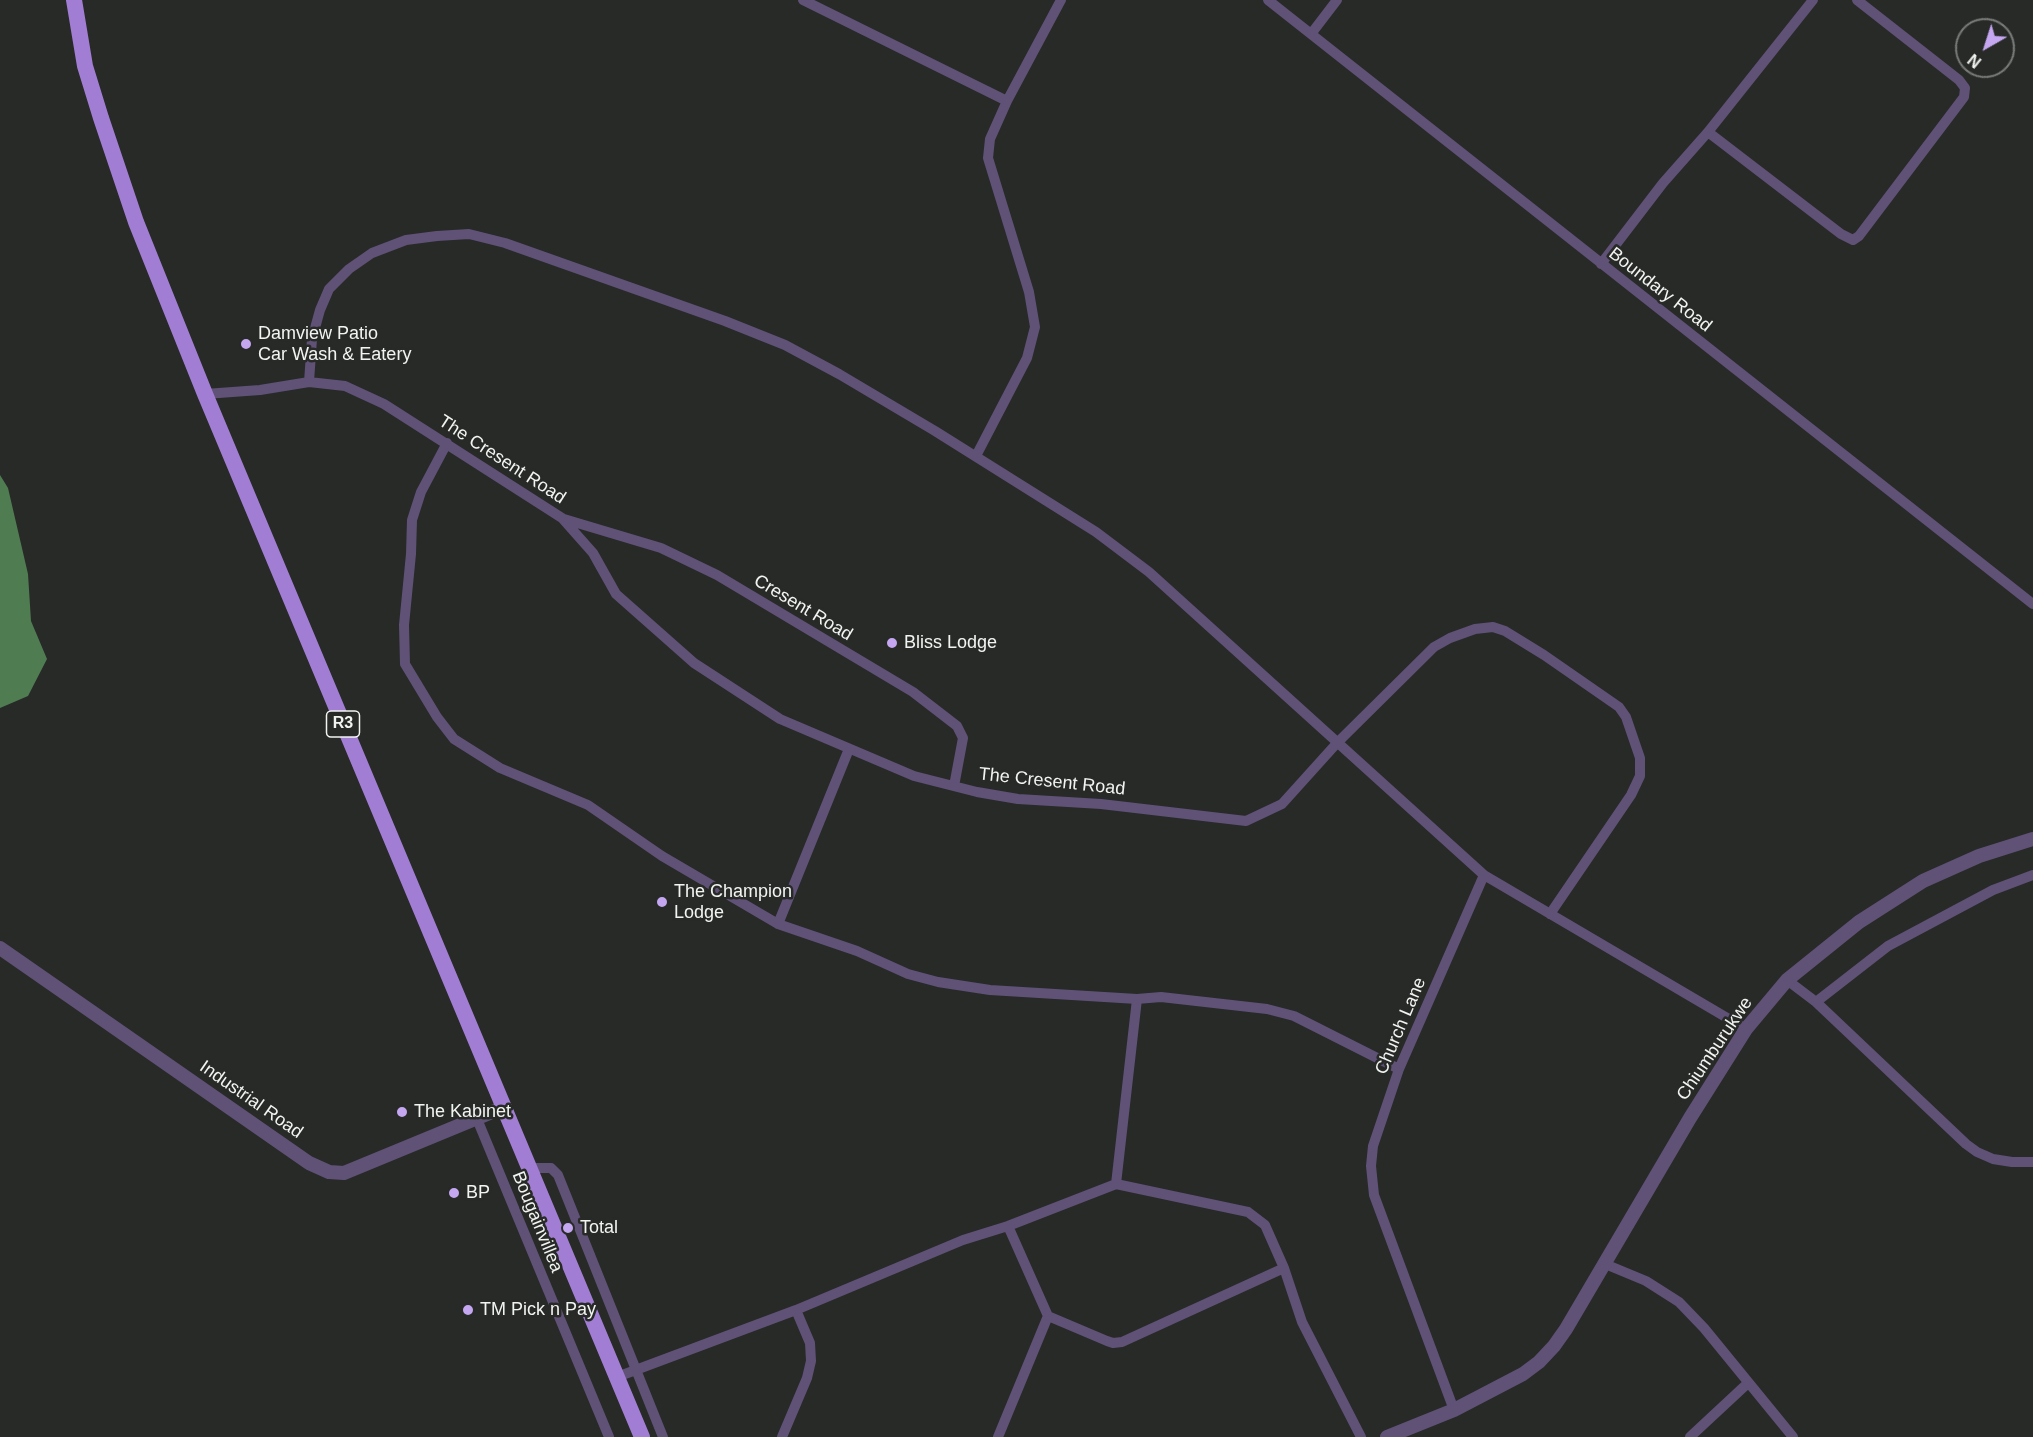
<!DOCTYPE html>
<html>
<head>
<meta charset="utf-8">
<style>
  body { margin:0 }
  #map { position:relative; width:2033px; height:1437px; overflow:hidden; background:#272a27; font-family:Helvetica,sans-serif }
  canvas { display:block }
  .north { position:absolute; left:1955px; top:18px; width:60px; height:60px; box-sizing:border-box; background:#272a27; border:2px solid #787b78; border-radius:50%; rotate:219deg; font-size:16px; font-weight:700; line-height:24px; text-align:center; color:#f2f4f2 }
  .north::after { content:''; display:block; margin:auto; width:21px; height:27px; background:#c5a7f1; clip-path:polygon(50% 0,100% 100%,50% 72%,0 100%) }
</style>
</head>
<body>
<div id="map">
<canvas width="2033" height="1437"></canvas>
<div class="north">N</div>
</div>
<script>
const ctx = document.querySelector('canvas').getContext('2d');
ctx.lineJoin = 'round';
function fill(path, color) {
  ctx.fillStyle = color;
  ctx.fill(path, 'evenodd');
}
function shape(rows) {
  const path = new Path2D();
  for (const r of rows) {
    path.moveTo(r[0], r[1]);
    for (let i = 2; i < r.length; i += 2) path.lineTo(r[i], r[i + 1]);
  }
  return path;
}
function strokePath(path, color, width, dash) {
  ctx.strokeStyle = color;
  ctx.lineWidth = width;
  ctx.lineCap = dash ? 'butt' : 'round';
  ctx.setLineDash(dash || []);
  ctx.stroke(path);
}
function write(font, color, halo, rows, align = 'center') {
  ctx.font = font + ' Helvetica,sans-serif';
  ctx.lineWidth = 5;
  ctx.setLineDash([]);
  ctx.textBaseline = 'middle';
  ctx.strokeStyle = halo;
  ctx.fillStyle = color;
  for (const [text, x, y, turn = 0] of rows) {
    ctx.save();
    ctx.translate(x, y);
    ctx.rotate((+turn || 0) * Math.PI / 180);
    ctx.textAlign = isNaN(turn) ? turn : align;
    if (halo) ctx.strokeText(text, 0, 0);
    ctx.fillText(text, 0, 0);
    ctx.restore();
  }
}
const water = shape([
  [0,475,8,488,28,574,31,621,47,659,28,696,0,708]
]);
const minor = shape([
  [803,0,1007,101],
  [1268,0,2033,604],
  [1311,34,1337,0],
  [1708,132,1841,234,1853,240,1859,236,1964,97,1965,88,1959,80,1857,0],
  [1601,264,1663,183,1708,132,1813,0],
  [309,382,312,339,320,310,329,289,349,269,372,253,406,240,437,236,469,234,505,243,725,321,785,345,839,374,935,431,1096,532,1149,572,1484,875,1746,1029],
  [205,394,260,390,309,382,345,386,384,404,562,518,593,553,616,594,694,663,780,719,914,776,977,792,1018,799,1101,804,1246,821,1282,804,1337,743,1434,647,1450,638,1475,629,1493,627,1505,631,1544,655,1619,707,1626,717,1640,758,1640,776,1631,795,1550,914],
  [447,443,421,492,412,520,411,554,404,625,405,664,437,717,454,739,500,768,588,805,662,856,778,924,857,951,908,974,938,982,990,990,1137,999,1161,997,1267,1009,1294,1016,1399,1069],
  [976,456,1027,358,1035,327,1029,292,988,158,990,139,1007,101,1061,0],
  [564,519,661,548,717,575,913,692,957,726,963,738,954,786],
  [778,924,849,749],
  [1787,980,1816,1002,1966,1144,1977,1152,1993,1159,2012,1162,2033,1162],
  [1816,1002,1888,946,1993,890,2033,875],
  [477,1119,609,1437],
  [530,1168,551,1168,558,1175,663,1437],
  [1116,1184,1137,999],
  [1605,1264,1646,1281,1679,1302,1704,1328,1793,1437],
  [1048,1316,1107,1341,1113,1343,1122,1342,1284,1268],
  [617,1377,796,1310,963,1240,1008,1226,1116,1184,1248,1212,1265,1225,1284,1268,1302,1322,1361,1437],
  [1454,1410,1374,1195,1371,1166,1373,1146,1399,1069,1484,875],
  [782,1437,807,1378,811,1361,810,1343,796,1310],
  [998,1437,1048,1316,1008,1226],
  [1690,1437,1748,1383]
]);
const tertiary = shape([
  [0,948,309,1163,329,1172,344,1173,504,1107],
  [1387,1437,1454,1410,1523,1374,1539,1362,1554,1346,1566,1329,1690,1118,1746,1029,1787,980,1859,922,1923,881,1979,856,2033,839]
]);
const trunk = shape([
  [74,0,85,66,101,118,136,222,205,394,642,1437]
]);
const markers = [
  [246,344,6,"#c5a7f1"],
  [892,643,6,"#c5a7f1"],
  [662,902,6,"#c5a7f1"],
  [402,1112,6,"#c5a7f1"],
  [454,1193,6,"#c5a7f1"],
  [568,1228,6,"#c5a7f1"],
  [468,1310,6,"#c5a7f1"]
];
const shields = [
  [343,724,33]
];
const shieldNames = [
  ["R3",343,724]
];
const streetNames = [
  ["Boundary Road",1660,290,38],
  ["The Cresent Road",502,460,33],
  ["Cresent Road",803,608,31],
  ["The Cresent Road",1052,782,6],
  ["Church Lane",1401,1026,-67],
  ["Chiumburukwe",1715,1049,-56],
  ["Industrial Road",251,1100,35],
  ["Bougainvillea",537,1222,68]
];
const poiNames = [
  ["Damview Patio",258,334],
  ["Car Wash & Eatery",258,355],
  ["Bliss Lodge",904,643],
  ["The Champion",674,892],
  ["Lodge",674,913],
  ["The Kabinet",414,1112],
  ["BP",466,1193],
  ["Total",580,1228],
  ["TM Pick n Pay",480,1310]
];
fill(water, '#507c52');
strokePath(minor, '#605177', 10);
strokePath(tertiary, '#605177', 14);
strokePath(trunk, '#a27dd4', 16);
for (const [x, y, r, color] of markers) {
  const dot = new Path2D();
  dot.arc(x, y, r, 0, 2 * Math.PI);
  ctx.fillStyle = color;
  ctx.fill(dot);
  strokePath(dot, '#272a27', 2);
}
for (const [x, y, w] of shields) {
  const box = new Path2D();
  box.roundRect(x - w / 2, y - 13, w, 26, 4.5);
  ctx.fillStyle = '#272a27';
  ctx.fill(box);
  strokePath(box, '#f2f4f2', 1.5);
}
write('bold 16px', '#f2f4f2', null, shieldNames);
write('18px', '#f2f4f2', '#272a27', streetNames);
write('18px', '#f2f4f2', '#272a27', poiNames, 'left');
</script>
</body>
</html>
